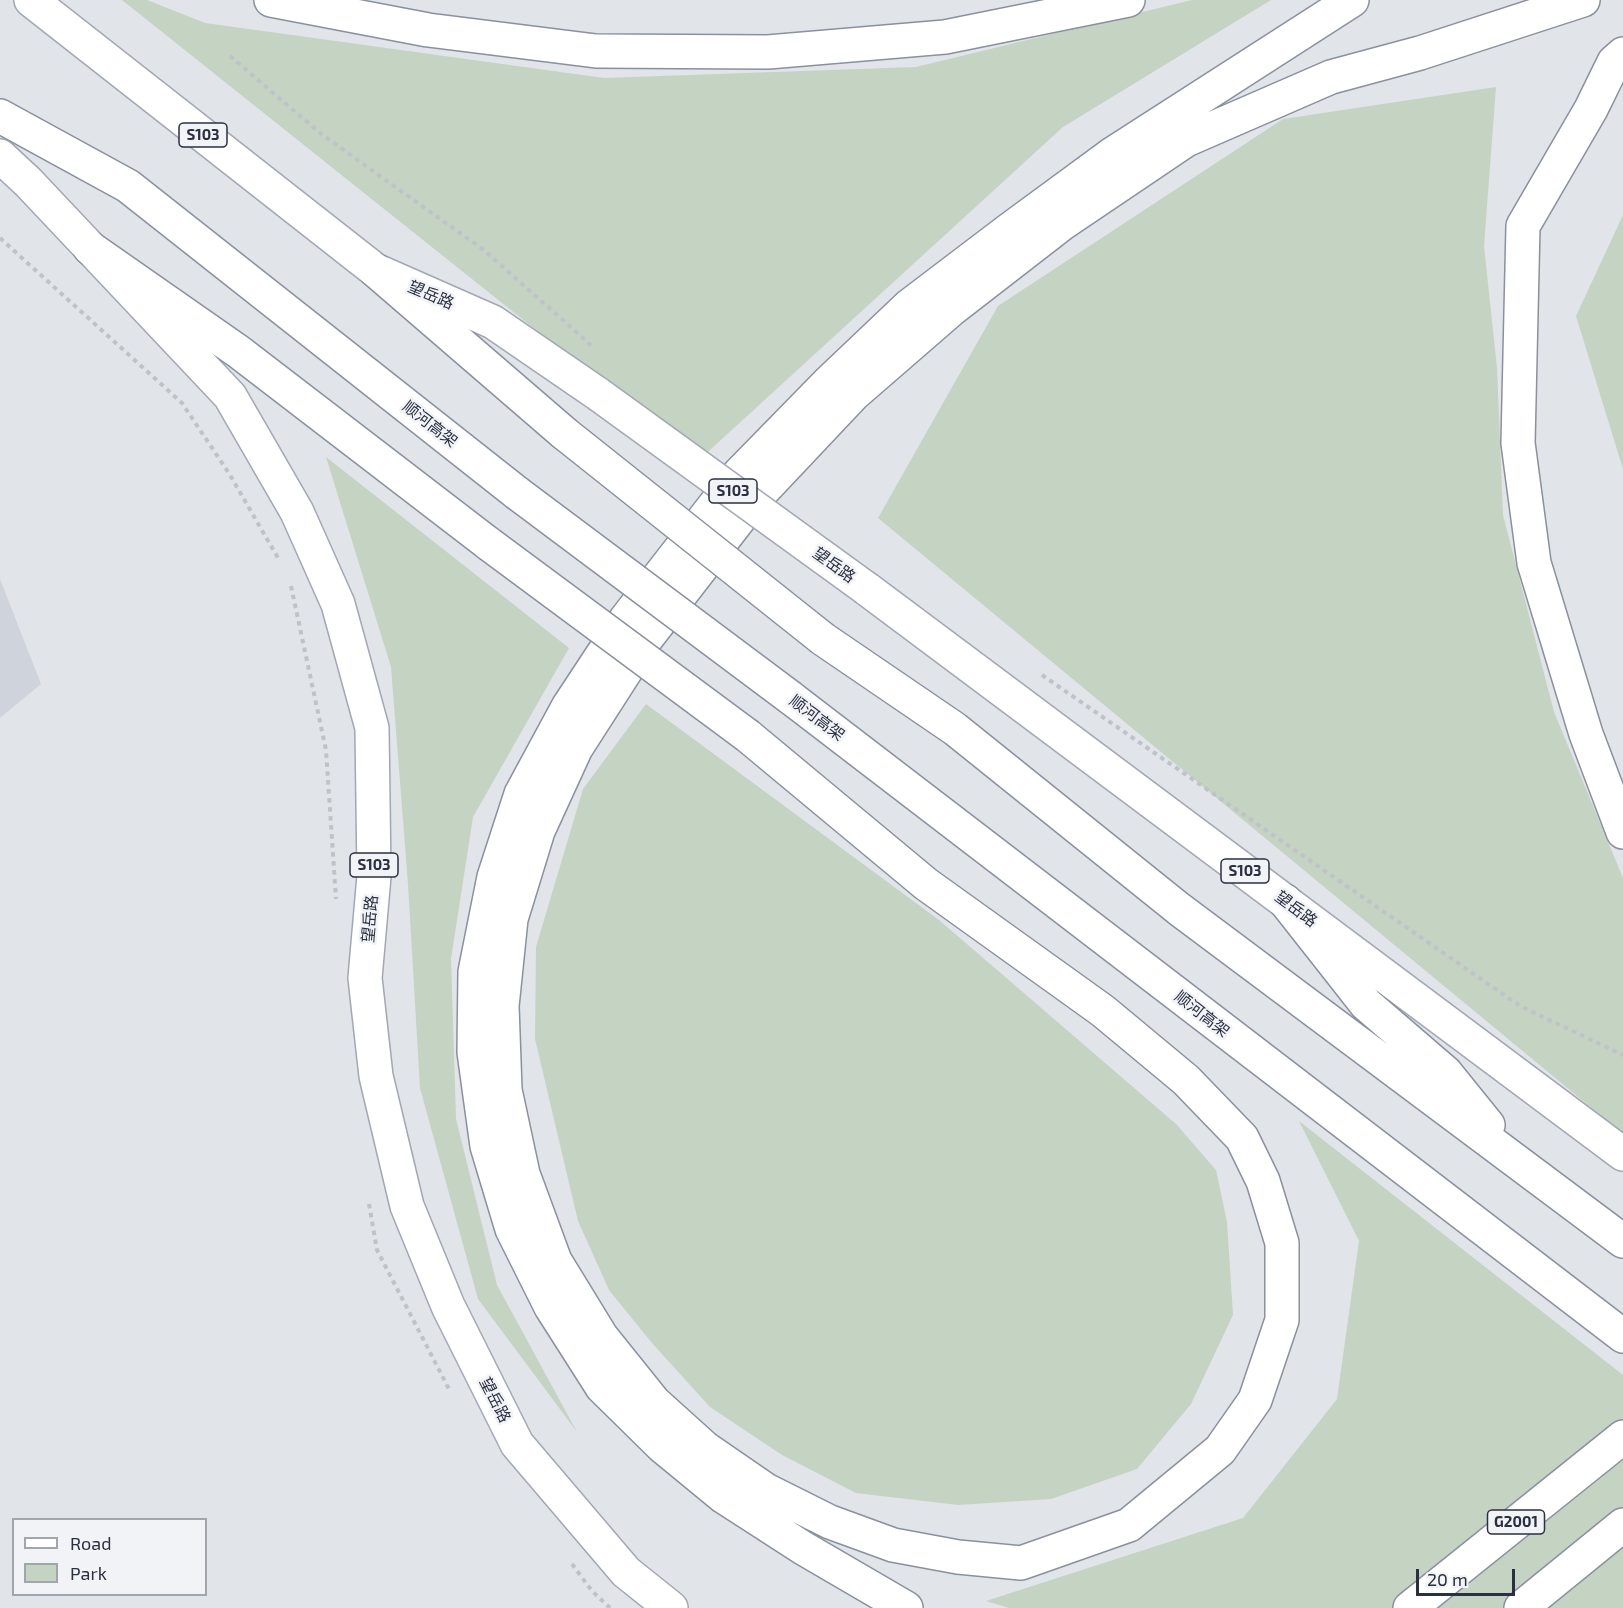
<!DOCTYPE html>
<html>
<head>
<meta charset="utf-8">
<style>
  body { margin:0 }
  #map { position:relative; width:1623px; height:1608px; overflow:hidden; background:#e1e4e9; font-family:"Exo 2",sans-serif }
  canvas { display:block }
  .legend { position:absolute; left:12px; top:1518px; width:195px; height:78px; box-sizing:border-box; background:#f1f3f7; border:2px solid #a1a5ae; margin:0; padding:8px 10px; list-style:none; font-size:18px; color:#2a3041 }
  .legend li { display:flex; align-items:center; gap:12px; height:30px }
  .legend b { width:30px; border:2px solid #a1a5ae }
  .scale { position:absolute; left:1416px; top:1569px; width:99px; height:27px; box-sizing:border-box; border:3px solid #2a3041; border-top:0; padding-left:8px; font-size:18px; line-height:21px; white-space:nowrap; color:#2a3041; -webkit-text-stroke:4px #f1f3f7; paint-order:stroke }
</style>
</head>
<body>
<div id="map">
<canvas width="1623" height="1608"></canvas>
<ul class="legend">
<li><b style="height:8px;background:#fff"></b>Road</li>
<li><b style="height:16px;background:#c5d3c2"></b>Park</li>
</ul>
<div class="scale">20 m</div>
</div>
<script>
const ctx = document.querySelector('canvas').getContext('2d');
ctx.lineJoin = 'round';
function fill(path, color) {
  ctx.fillStyle = color;
  ctx.fill(path, 'evenodd');
}
function shape(rows) {
  const path = new Path2D();
  for (const r of rows) {
    path.moveTo(r[0], r[1]);
    for (let i = 2; i < r.length; i += 2) path.lineTo(r[i], r[i + 1]);
  }
  return path;
}
function strokePath(path, color, width, dash) {
  ctx.strokeStyle = color;
  ctx.lineWidth = width;
  ctx.lineCap = dash ? 'butt' : 'round';
  ctx.setLineDash(dash || []);
  ctx.stroke(path);
}
function write(font, color, halo, rows, align = 'center') {
  ctx.font = font + ' "Exo 2","Noto Sans SC",sans-serif';
  ctx.lineWidth = 5;
  ctx.setLineDash([]);
  ctx.textBaseline = 'middle';
  ctx.strokeStyle = halo;
  ctx.fillStyle = color;
  for (const [text, x, y, turn = 0] of rows) {
    ctx.save();
    ctx.translate(x, y);
    ctx.rotate((+turn || 0) * Math.PI / 180);
    ctx.textAlign = isNaN(turn) ? turn : align;
    if (halo) ctx.strokeText(text, 0, 0);
    ctx.fillText(text, 0, 0);
    ctx.restore();
  }
}
const built = shape([
  [0,579,41,684,0,718]
]);
const green = shape([
  [122,0,147,0,205,23,604,78,916,67,1192,0,1271,0,1063,127,699,460],
  [1496,87,1484,246,1497,368,1503,515,1554,712,1623,878,1623,1134,878,518,998,306,1283,119],
  [1623,215,1623,469,1576,316],
  [326,457,569,648,473,817,451,959,456,1119,497,1285,577,1432,478,1299,420,1088,408,884,391,667],
  [646,704,939,920,1176,1124,1216,1170,1227,1222,1233,1315,1191,1404,1137,1469,1051,1499,958,1505,856,1493,782,1455,710,1407,652,1343,609,1290,578,1221,535,1039,536,947,583,789],
  [1299,1121,1623,1375,1623,1608,1009,1608,986,1601,1243,1518,1337,1399,1359,1241]
]);
const path = shape([
  [230,56,320,133,485,251,593,347],
  [0,238,182,403,230,475,278,558],
  [291,586,326,750,336,899],
  [1042,675,1520,1006,1623,1055],
  [369,1204,377,1250,450,1391],
  [572,1564,592,1591,610,1608]
]);
const major = shape([
  [31,0,375,270,493,322,598,394],
  [0,156,28,182,230,396,297,512,338,604,372,728,374,876,365,978,376,1076,407,1206,448,1306,517,1444,626,1572,671,1608],
  [867,589,1623,1154]
]);
const highway = shape([
  [271,0,428,30,596,51,768,52,945,37,1128,0],
  [1623,54,1614,62,1591,109,1523,226,1518,443,1534,563,1586,734,1623,832],
  [0,116,128,186,517,493],
  [90,248,239,352,489,544],
  [375,270,564,433],
  [823,639,955,729,1179,909,1623,1241],
  [791,698,1623,1336],
  [748,736,926,884,1103,1011,1186,1080,1242,1138,1263,1181,1282,1243,1282,1320,1255,1400,1220,1450,1129,1525,1021,1563,958,1557,893,1545,830,1522,766,1490,705,1448,654,1402,601,1336,555,1261,523,1174,505,1090,502,1006,511,919,538,831,576,748,646,639,753,501,854,394,952,309,1063,223,1186,140,1331,77,1420,53,1583,0],
  [1285,901,1366,1004,1446,1073,1488,1125],
  [906,1608,803,1548,724,1497,662,1446,602,1387,551,1307,512,1229,487,1146,474,1052,475,972,494,877,521,794,568,707,626,619,739,474,828,383,909,306,1009,230,1111,155,1352,0],
  [1410,1608,1623,1437],
  [1521,1608,1623,1525]
]);
const majorBridge = shape([
  [598,394,867,589]
]);
const highwayBridge = shape([
  [564,433,823,639],
  [517,493,791,698],
  [489,544,748,736]
]);
const shields = [
  [203,135,48],
  [733,491,48],
  [374,865,48],
  [1245,871,48],
  [1516,1522,57]
];
const shieldNames = [
  ["S103",203,135],
  ["S103",733,491],
  ["S103",374,865],
  ["S103",1245,871],
  ["G2001",1516,1522]
];
const streetNames = [
  ["望岳路",431,295,23],
  ["顺河高架",430,424,38],
  ["望岳路",834,565,36],
  ["顺河高架",817,718,37],
  ["望岳路",1296,909,37],
  ["望岳路",370,919,-85],
  ["顺河高架",1202,1014,38],
  ["望岳路",495,1400,63]
];
fill(built, '#cfd3db');
fill(green, '#c5d3c2');
strokePath(major, '#a1a7b5', 36);
strokePath(highway, '#8990a0', 36);
strokePath(path, '#bfc2c8', 4, [4.5, 4.5]);
strokePath(major, '#fff', 33);
strokePath(highway, '#fff', 33);
strokePath(majorBridge, '#a1a7b5', 36, []);
strokePath(highwayBridge, '#8990a0', 36, []);
strokePath(majorBridge, '#fff', 33);
strokePath(highwayBridge, '#fff', 33);
for (const [x, y, w] of shields) {
  const box = new Path2D();
  box.roundRect(x - w / 2, y - 12, w, 24, 4.5);
  ctx.fillStyle = '#f1f3f7';
  ctx.fill(box);
  strokePath(box, '#2a3041', 1.5);
}
write('bold 15px', '#2a3041', null, shieldNames);
write('16px', '#2a3041', '#f1f3f7', streetNames);
</script>
</body>
</html>
